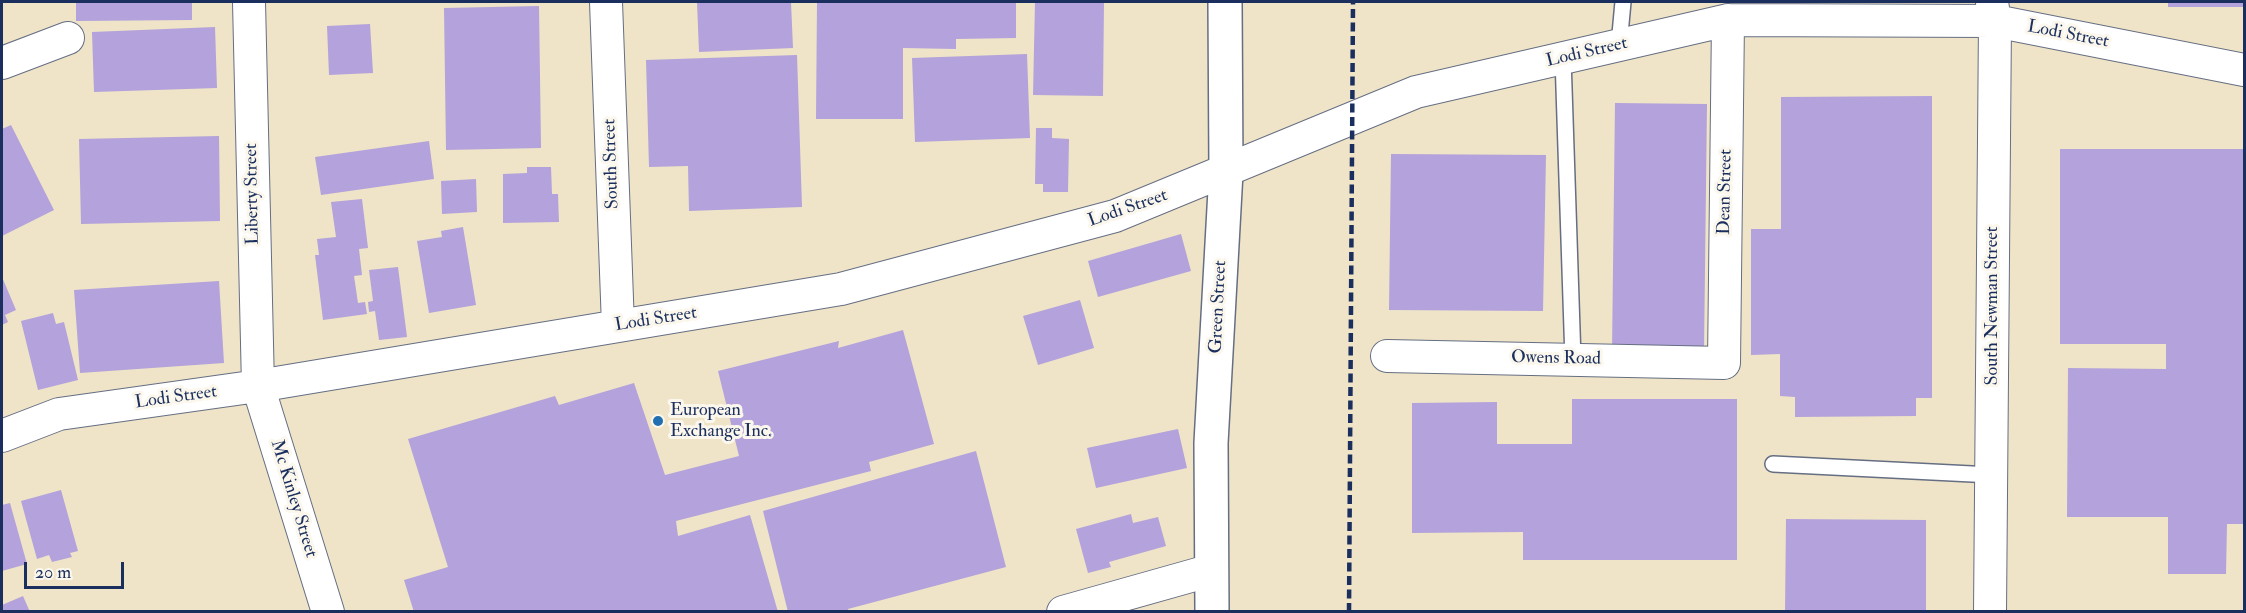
<!DOCTYPE html>
<html>
<head>
<meta charset="utf-8">
<style>
  body { margin:0 }
  #map { position:relative; width:2246px; height:613px; overflow:hidden; background:#efe4c7; font-family:"IM FELL Double Pica",serif }
  canvas { display:block }
  .frame { position:absolute; inset:0; border:3px solid #1b2f5e; pointer-events:none }
  .scale { position:absolute; left:24px; top:562px; width:100px; height:27px; box-sizing:border-box; border:3px solid #1b2f5e; border-top:0; padding-left:8px; font-size:18px; line-height:21px; white-space:nowrap; color:#1b2f5e; -webkit-text-stroke:4px #fbf7ec; paint-order:stroke }
</style>
</head>
<body>
<div id="map">
<canvas width="2246" height="613"></canvas>
<div class="frame"></div>
<div class="scale">20 m</div>
</div>
<script>
const ctx = document.querySelector('canvas').getContext('2d');
ctx.lineJoin = 'round';
function fill(path, color) {
  ctx.fillStyle = color;
  ctx.fill(path, 'evenodd');
}
function shape(rows) {
  const path = new Path2D();
  for (const r of rows) {
    path.moveTo(r[0], r[1]);
    for (let i = 2; i < r.length; i += 2) path.lineTo(r[i], r[i + 1]);
  }
  return path;
}
function strokePath(path, color, width, dash) {
  ctx.strokeStyle = color;
  ctx.lineWidth = width;
  ctx.lineCap = dash ? 'butt' : 'round';
  ctx.setLineDash(dash || []);
  ctx.stroke(path);
}
function write(font, color, halo, rows, align = 'center') {
  ctx.font = font + ' "IM FELL Double Pica",serif';
  ctx.lineWidth = 6;
  ctx.setLineDash([]);
  ctx.textBaseline = 'middle';
  ctx.strokeStyle = halo;
  ctx.fillStyle = color;
  for (const [text, x, y, turn = 0] of rows) {
    ctx.save();
    ctx.translate(x, y);
    ctx.rotate((+turn || 0) * Math.PI / 180);
    ctx.textAlign = isNaN(turn) ? turn : align;
    if (halo) ctx.strokeText(text, 0, 0);
    ctx.fillText(text, 0, 0);
    ctx.restore();
  }
}
const building = shape([
  [76,2,192,2,192,20,76,21],
  [697,2,791,2,793,48,699,52],
  [817,2,1016,2,1016,38,956,39,956,49,903,48,903,119,816,119],
  [1035,2,1104,2,1103,96,1033,95],
  [2168,2,2244,2,2244,7,2168,7],
  [539,6,541,148,446,150,444,8],
  [370,24,373,73,329,75,327,26],
  [215,27,217,88,94,92,92,32],
  [1027,54,1030,138,915,142,912,58],
  [797,55,802,207,689,211,688,166,649,167,646,60],
  [1932,96,1932,398,1916,398,1916,416,1795,417,1795,397,1780,396,1780,354,1751,355,1751,229,1781,229,1781,97],
  [1615,103,1707,104,1704,351,1612,351],
  [11,125,54,210,2,236,2,129],
  [1036,128,1052,128,1052,138,1069,139,1068,192,1043,192,1043,184,1035,184],
  [219,136,220,221,81,224,79,139],
  [429,141,434,179,321,195,315,157],
  [2060,149,2244,149,2244,524,2227,524,2226,574,2168,574,2168,517,2067,517,2068,368,2166,369,2166,344,2060,344],
  [1391,154,1546,155,1543,311,1389,310],
  [527,167,551,167,552,194,558,194,559,222,503,223,503,174,527,173],
  [476,179,477,212,442,214,441,181],
  [362,199,368,248,359,249,362,275,354,276,358,303,365,302,367,314,323,320,315,255,319,255,317,239,336,237,331,202],
  [463,227,476,305,429,313,417,241,442,237,441,231],
  [1181,234,1191,271,1098,297,1088,261],
  [398,267,407,337,379,340,375,311,369,312,368,302,373,301,369,270],
  [2,277,16,310,5,315,8,322,2,325],
  [219,281,224,363,80,373,74,290],
  [1080,300,1094,348,1038,365,1023,316],
  [53,313,56,324,64,322,78,380,38,390,21,321],
  [903,330,934,444,869,462,871,471,676,521,678,536,750,515,778,612,414,612,404,580,448,567,408,439,555,396,559,405,634,383,665,475,739,456,718,371,839,341,838,348],
  [1572,399,1737,399,1737,560,1523,560,1523,532,1412,533,1412,403,1497,402,1497,444,1572,444],
  [1178,429,1187,468,1096,488,1087,448],
  [976,451,1006,567,848,609,849,612,788,612,763,511],
  [61,490,78,551,70,553,72,557,52,562,49,555,37,559,21,501],
  [10,503,27,564,2,571,2,505],
  [1131,514,1133,523,1158,517,1166,546,1109,562,1111,567,1088,573,1076,529],
  [1786,519,1926,520,1926,612,1785,612],
  [23,596,30,612,2,612,2,605]
]);
const lane = shape([
  [1619,45,1623,2],
  [1563,58,1573,360],
  [1773,464,1992,475]
]);
const street = shape([
  [249,2,258,386,328,612],
  [606,2,618,326],
  [2,63,68,38],
  [1387,356,1724,363,1728,20],
  [2,436,59,414,258,386,841,289,1115,216,1416,92,1728,20,1995,21,2244,70],
  [1063,612,1212,570],
  [1990,612,1995,21,1992,2]
]);
const secondary = shape([
  [1212,612,1211,443,1226,172,1225,2]
]);
const rail = shape([
  [1349,612,1353,2]
]);
const markers = [
  [658,421,6,"#1f6fb2"]
];
const streetNames = [
  ["Lodi Street",2068,35,11],
  ["Lodi Street",1587,53,-13],
  ["South Street",612,164,-92],
  ["Dean Street",1726,192,-89],
  ["Liberty Street",253,194,-91],
  ["Lodi Street",1128,209,-19],
  ["South Newman Street",1993,306,-90],
  ["Green Street",1219,307,-87],
  ["Lodi Street",656,320,-9],
  ["Owens Road",1556,359,1],
  ["Lodi Street",176,398,-8],
  ["Mc Kinley Street",293,499,73]
];
const poiNames = [
  ["European",670,411],
  ["Exchange Inc.",670,432]
];
fill(building, '#b3a2db');
strokePath(lane, '#656e83', 18);
strokePath(street, '#656e83', 34);
strokePath(secondary, '#656e83', 36);
strokePath(lane, '#fff', 15);
strokePath(street, '#fff', 32);
strokePath(secondary, '#fff', 33);
strokePath(rail, '#1b2f5e', 4.5, [9, 4.5]);
for (const [x, y, r, color] of markers) {
  const dot = new Path2D();
  dot.arc(x, y, r, 0, 2 * Math.PI);
  ctx.fillStyle = color;
  ctx.fill(dot);
  strokePath(dot, '#fbf7ec', 2);
}
write('18px', '#1b2f5e', '#fbf7ec', streetNames);
write('18px', '#1b2f5e', '#fbf7ec', poiNames, 'left');
</script>
</body>
</html>
